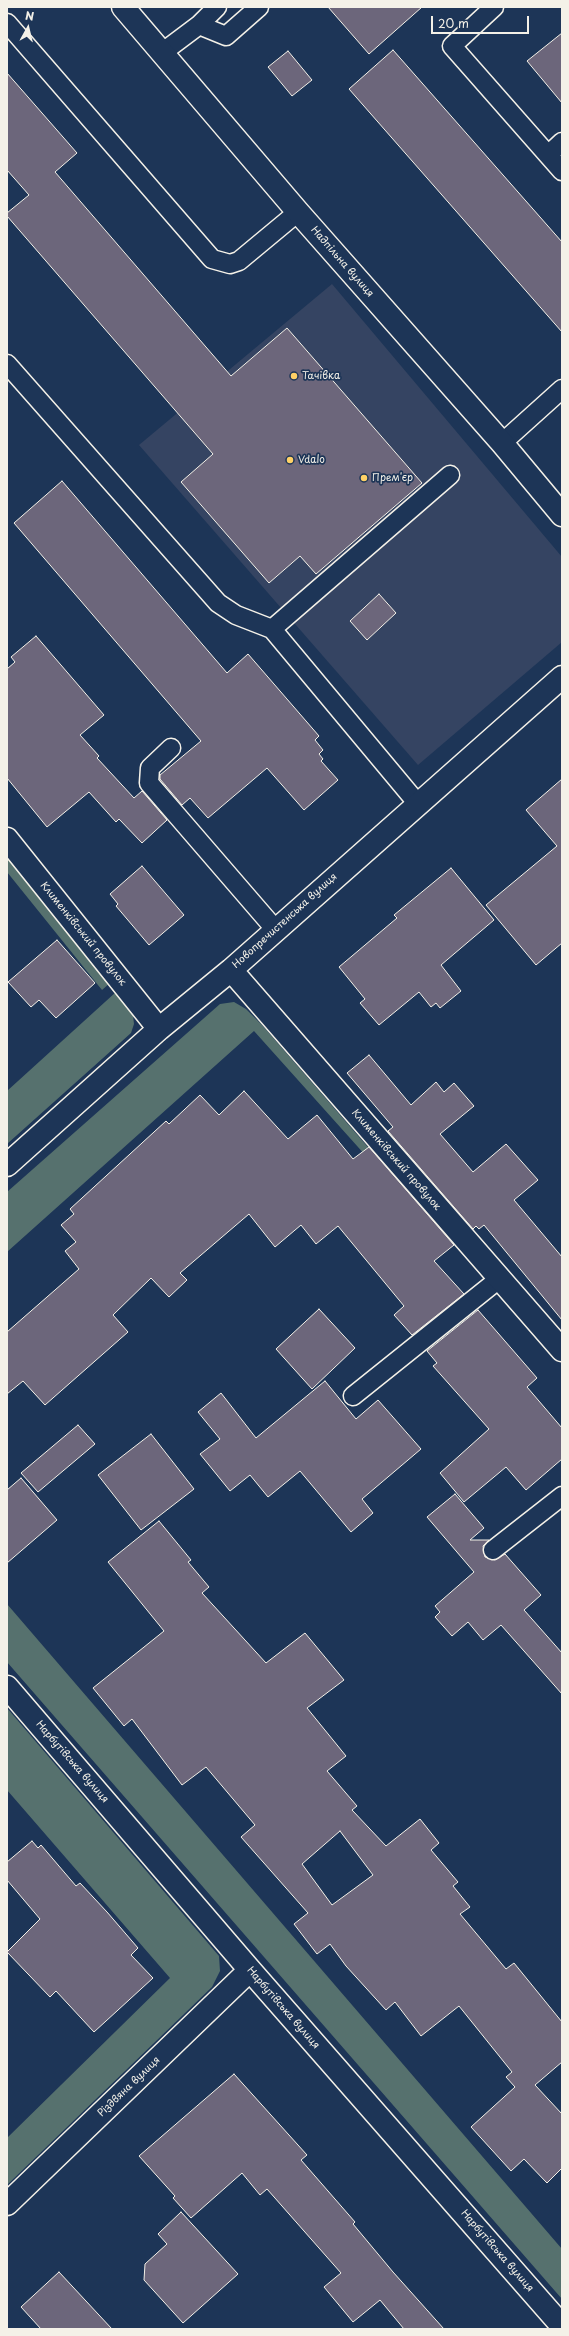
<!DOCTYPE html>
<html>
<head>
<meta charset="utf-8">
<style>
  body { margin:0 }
  #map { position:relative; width:569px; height:2336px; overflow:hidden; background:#1d3557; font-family:"Playpen Sans",sans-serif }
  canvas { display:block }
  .frame { position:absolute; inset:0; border:8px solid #f4f1e8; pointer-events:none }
  .north { position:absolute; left:8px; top:8px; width:40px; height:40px; -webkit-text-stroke:3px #1d3557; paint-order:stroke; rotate:8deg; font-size:11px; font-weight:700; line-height:16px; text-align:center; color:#f4f1e8 }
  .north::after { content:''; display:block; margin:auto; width:14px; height:18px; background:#f4f1e8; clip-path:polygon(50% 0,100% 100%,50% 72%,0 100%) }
  .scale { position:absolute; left:431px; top:16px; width:98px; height:18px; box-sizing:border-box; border:2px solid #f4f1e8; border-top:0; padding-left:5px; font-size:12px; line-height:14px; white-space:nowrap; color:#f4f1e8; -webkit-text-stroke:3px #1d3557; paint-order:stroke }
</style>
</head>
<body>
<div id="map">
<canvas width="569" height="2336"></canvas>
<div class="frame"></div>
<div class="north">N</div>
<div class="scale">20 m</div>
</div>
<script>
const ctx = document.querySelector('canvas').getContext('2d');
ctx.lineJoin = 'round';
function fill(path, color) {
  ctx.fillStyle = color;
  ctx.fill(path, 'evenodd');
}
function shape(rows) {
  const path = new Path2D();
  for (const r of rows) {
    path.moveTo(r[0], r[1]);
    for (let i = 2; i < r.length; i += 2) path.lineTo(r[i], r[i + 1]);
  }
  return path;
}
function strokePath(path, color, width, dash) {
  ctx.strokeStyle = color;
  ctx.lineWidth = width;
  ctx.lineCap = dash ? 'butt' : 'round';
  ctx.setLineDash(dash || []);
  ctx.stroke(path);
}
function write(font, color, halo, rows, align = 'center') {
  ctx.font = font + ' "Playpen Sans",sans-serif';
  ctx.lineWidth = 3.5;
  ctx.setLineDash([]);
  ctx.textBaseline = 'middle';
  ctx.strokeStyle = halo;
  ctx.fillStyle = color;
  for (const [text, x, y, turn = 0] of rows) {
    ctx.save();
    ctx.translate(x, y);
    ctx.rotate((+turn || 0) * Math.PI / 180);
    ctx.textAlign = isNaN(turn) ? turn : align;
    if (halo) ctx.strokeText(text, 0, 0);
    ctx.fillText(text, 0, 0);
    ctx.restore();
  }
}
const built = shape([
  [332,284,562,557,562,642,418,765,139,445]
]);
const green = shape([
  [7,855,110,983,102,990,7,872],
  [116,992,133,1015,134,1024,131,1033,7,1144,7,1091],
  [234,1002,246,1009,262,1025,406,1191,401,1195,254,1031,7,1252,7,1192,220,1004],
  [7,1604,562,2249,562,2299,7,1662],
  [7,1708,219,1956,220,1971,212,1987,7,2185,7,2138,170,1978,7,1790]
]);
const building = shape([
  [328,7,422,7,369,54,328,7],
  [562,33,562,103,527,61,562,33],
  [393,50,562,242,562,332,349,89,393,50],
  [288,51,312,80,292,96,268,67,288,51],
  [7,73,77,153,55,172,231,376,287,328,422,483,316,574,300,556,269,583,181,482,213,454,7,216,7,213,29,195,7,170,7,73],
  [62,481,227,673,248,654,319,736,315,740,323,750,319,754,323,759,321,761,338,780,304,810,267,768,208,818,190,798,182,805,160,779,160,775,201,741,14,523,62,481],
  [379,594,396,613,367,640,350,621,379,594],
  [36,636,104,715,80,735,99,756,97,758,134,798,142,791,167,820,142,843,119,819,116,822,89,792,47,827,7,778,7,669,15,662,11,657,36,636],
  [562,779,562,943,536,965,486,905,557,846,526,810,562,779],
  [142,866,184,915,149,945,116,906,118,904,110,894,142,866],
  [451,868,494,920,441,965,461,991,440,1008,436,1003,431,1007,419,992,379,1025,360,1003,365,999,339,967,397,918,394,915,451,868],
  [57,940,95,983,56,1018,39,1000,31,1007,8,982,57,940],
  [369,1055,411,1105,436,1082,444,1092,454,1083,474,1106,440,1134,473,1172,506,1144,538,1180,514,1200,562,1257,562,1320,484,1225,479,1229,476,1226,473,1229,388,1131,393,1127,347,1073,369,1055],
  [244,1091,288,1139,317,1115,353,1159,369,1147,454,1245,434,1261,464,1294,412,1335,394,1315,404,1306,338,1226,316,1244,301,1225,275,1247,249,1214,180,1273,187,1280,169,1297,151,1278,113,1315,128,1332,45,1405,23,1381,7,1394,7,1332,79,1269,65,1251,76,1242,61,1225,74,1214,70,1209,166,1121,169,1124,200,1095,219,1115,244,1091],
  [319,1309,355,1348,312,1389,276,1349,319,1309],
  [478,1310,537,1378,527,1387,562,1428,562,1459,526,1490,506,1467,464,1502,440,1473,489,1429,433,1366,437,1363,427,1351,478,1310],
  [325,1381,356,1419,378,1400,421,1449,362,1499,373,1513,351,1532,300,1471,268,1497,250,1475,230,1491,200,1454,220,1439,198,1412,221,1393,256,1438,325,1381],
  [78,1425,95,1444,38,1492,21,1473,78,1425],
  [151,1434,194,1489,141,1530,98,1475,151,1434],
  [21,1478,57,1520,7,1563,7,1490,21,1478],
  [455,1494,484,1528,470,1540,489,1540,483,1546,485,1557,495,1560,505,1554,541,1595,524,1610,562,1653,562,1694,501,1625,483,1640,468,1622,452,1636,435,1617,440,1612,435,1606,474,1572,427,1517,455,1494],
  [159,1521,191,1560,188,1562,209,1587,202,1593,266,1663,305,1633,344,1680,307,1708,346,1756,327,1771,357,1806,352,1810,386,1846,420,1819,439,1843,431,1850,458,1882,453,1886,470,1907,460,1914,506,1969,514,1963,562,2022,562,2062,535,2085,562,2114,562,2168,547,2183,524,2159,511,2171,471,2127,515,2087,506,2077,512,2072,459,2006,421,2036,395,2002,386,2010,346,1966,330,1944,317,1954,294,1924,308,1913,241,1837,255,1825,206,1767,182,1785,132,1719,124,1726,93,1688,164,1631,108,1562,159,1521],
  [340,1831,373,1875,332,1905,302,1864,340,1831],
  [32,1841,38,1848,41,1845,76,1886,80,1883,107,1912,138,1948,131,1955,153,1978,94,2032,56,1991,50,1997,7,1952,40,1919,7,1880,7,1862,32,1841],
  [234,2074,307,2155,301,2160,355,2222,353,2224,393,2272,444,2329,404,2329,380,2300,353,2322,324,2287,341,2273,267,2189,260,2195,242,2173,191,2218,173,2198,175,2196,139,2156,234,2074],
  [181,2212,238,2274,183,2323,144,2280,145,2264,167,2244,158,2234,181,2212],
  [59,2272,112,2329,41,2329,21,2307,59,2272]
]);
const service = shape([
  [494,7,452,46,562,171],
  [7,23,212,259,230,264,239,261,298,212],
  [199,25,217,7],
  [163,52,199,25,226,36,259,7],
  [548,155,562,142],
  [7,364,218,603,236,615,272,629,418,804],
  [502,443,562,389],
  [272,629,450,475],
  [171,748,150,768,149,783,275,929],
  [353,1396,499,1279],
  [493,1550,562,1496]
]);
const minor = shape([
  [7,839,159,1029],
  [231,970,562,1350],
  [7,1165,159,1029,231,970,562,677],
  [7,1687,250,1970,562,2326],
  [7,2204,250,1970]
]);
const secondary = shape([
  [123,7,298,212,502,443,562,515]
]);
const markers = [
  [294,376,4,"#ffd166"],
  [290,460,4,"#ffd166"],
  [364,478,4,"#ffd166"]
];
const streetNames = [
  ["Надпільна вулиця",342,262,49],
  ["Новопречистенська вулиця",285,921,-42],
  ["Клименківський провулок",83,934,51],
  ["Клименківський провулок",396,1160,49],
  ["Нарбутівська вулиця",72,1762,49],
  ["Нарбутівська вулиця",283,2008,49],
  ["Різдвяна вулиця",129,2087,-44],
  ["Нарбутівська вулиця",497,2251,49]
];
const poiNames = [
  ["Тачівка",302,376],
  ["Vdalo",298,460],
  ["Прем'єр",372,478]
];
fill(built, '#354462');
fill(green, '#56716e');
fill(building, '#6c667b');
strokePath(building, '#f4f1e8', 1);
strokePath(service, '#f4f1e8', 21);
strokePath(minor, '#f4f1e8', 25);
strokePath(secondary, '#f4f1e8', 25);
strokePath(service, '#1d3557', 18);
strokePath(minor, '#1d3557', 22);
strokePath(secondary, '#1d3557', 22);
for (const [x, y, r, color] of markers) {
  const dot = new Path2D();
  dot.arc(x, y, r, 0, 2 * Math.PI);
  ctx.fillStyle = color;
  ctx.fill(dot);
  strokePath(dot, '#1d3557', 1.5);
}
write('10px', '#f4f1e8', '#1d3557', streetNames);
write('10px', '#f4f1e8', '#1d3557', poiNames, 'left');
</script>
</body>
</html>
